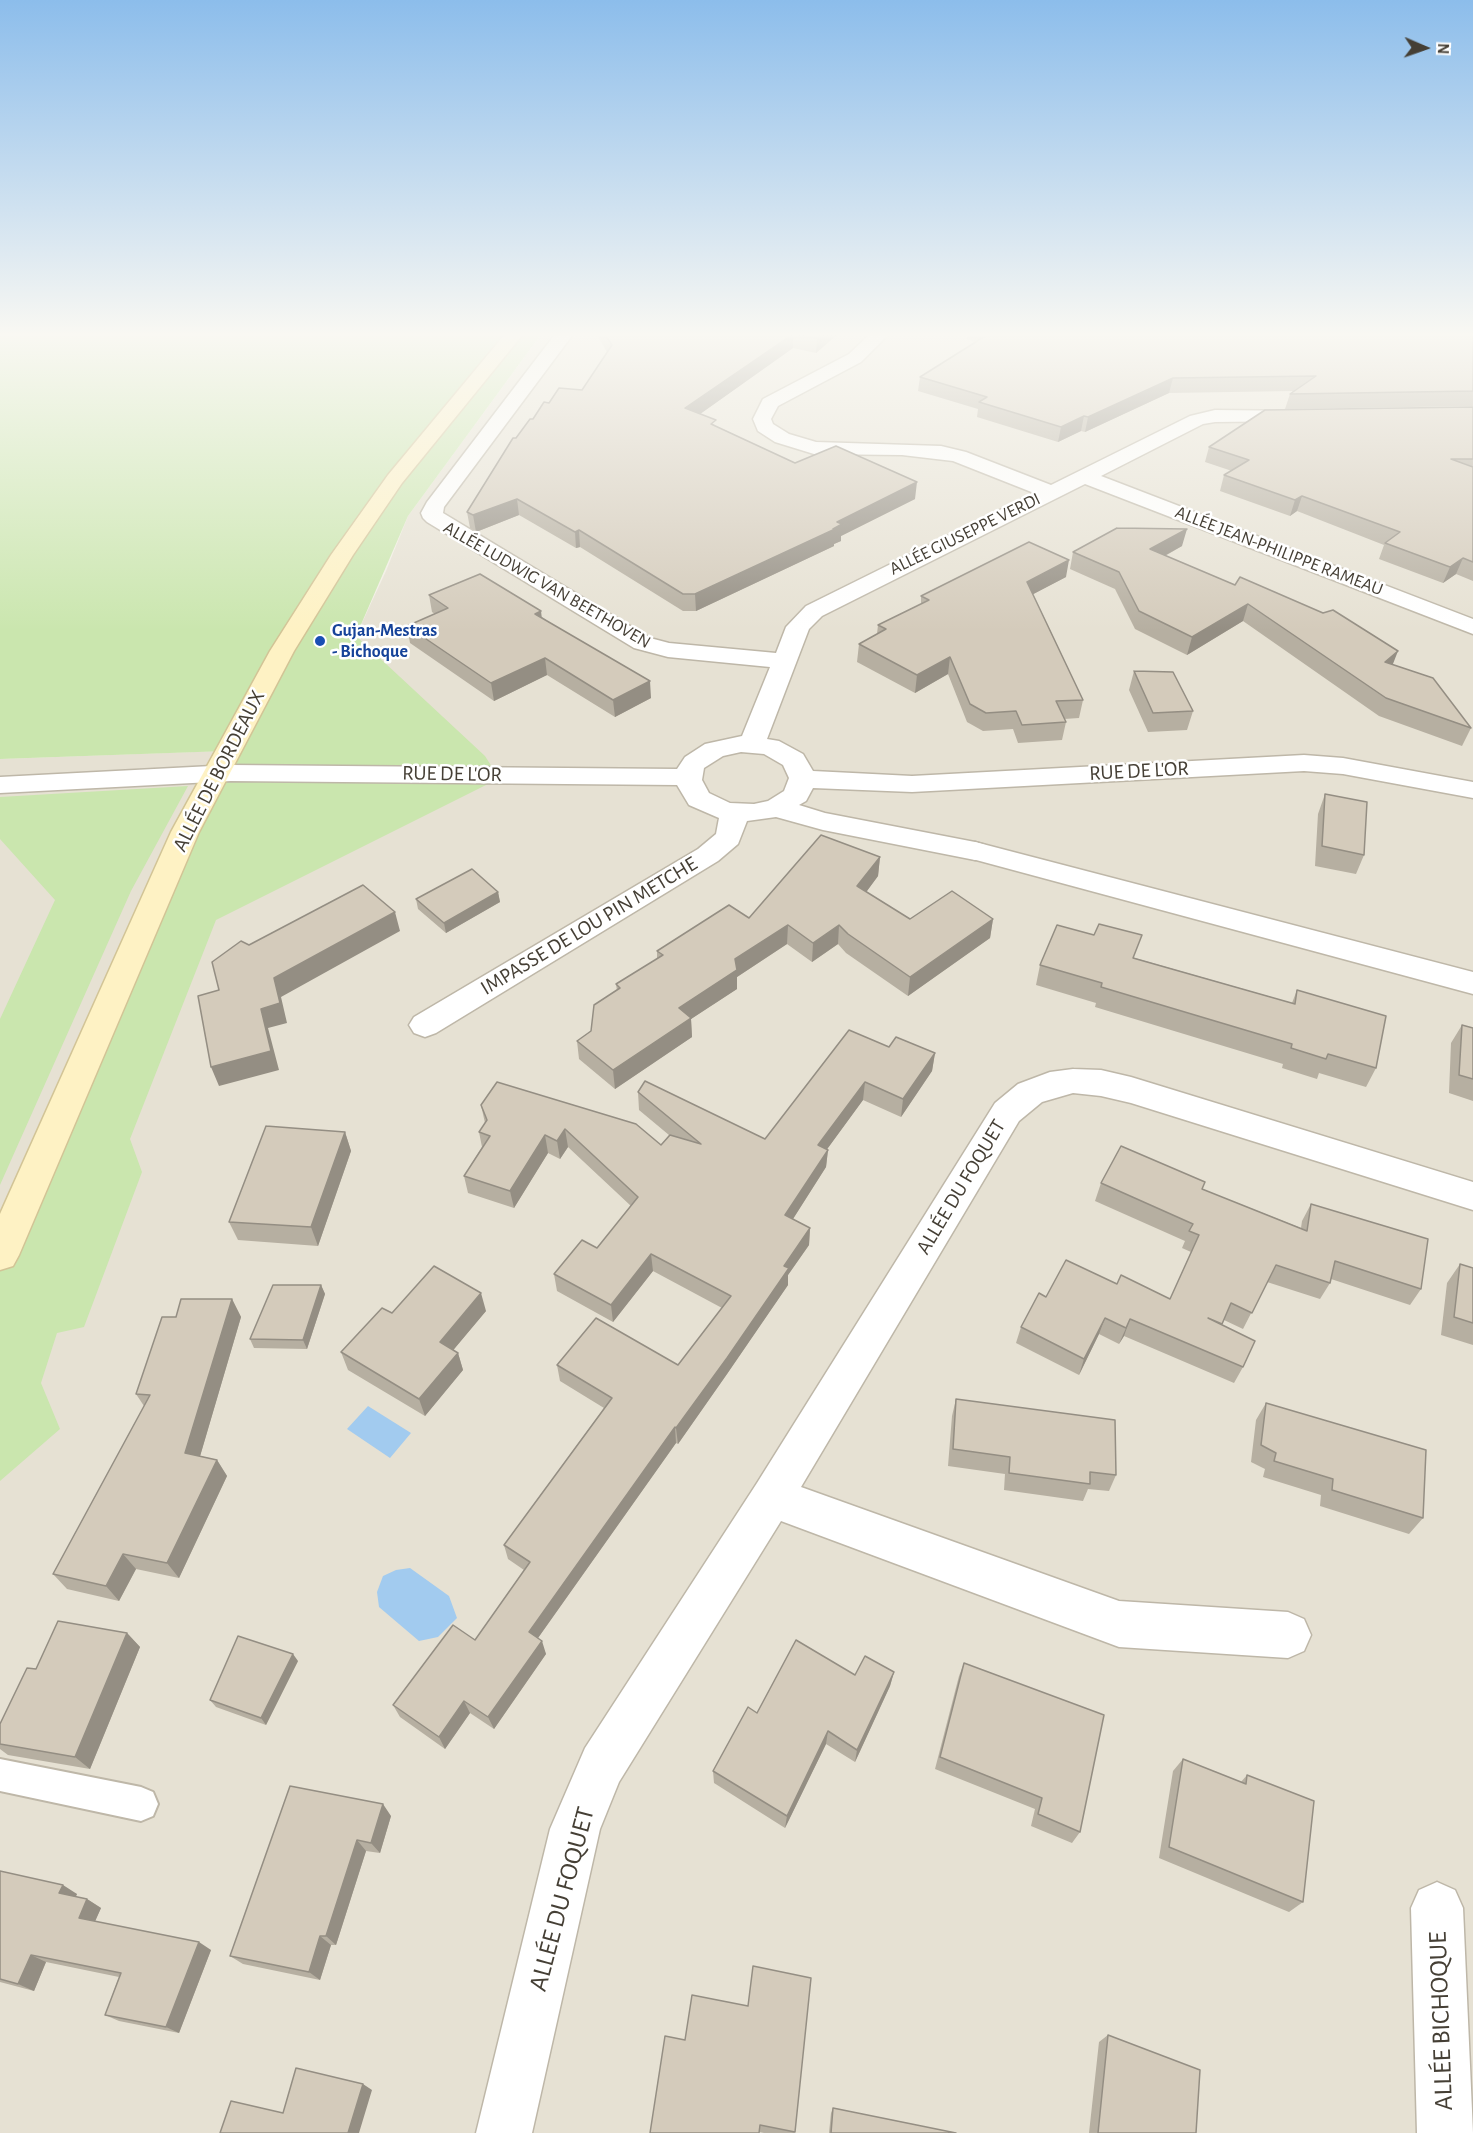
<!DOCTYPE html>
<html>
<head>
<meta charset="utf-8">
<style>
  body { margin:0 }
  #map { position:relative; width:1473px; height:2133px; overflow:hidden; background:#f2efe5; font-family:"Alegreya Sans",sans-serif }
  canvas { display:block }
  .north { position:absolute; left:1395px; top:18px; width:60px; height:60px; -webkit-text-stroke:4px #fff; paint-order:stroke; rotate:92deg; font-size:16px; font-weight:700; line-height:24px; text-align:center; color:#453f35 }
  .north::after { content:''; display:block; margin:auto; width:21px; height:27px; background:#453f35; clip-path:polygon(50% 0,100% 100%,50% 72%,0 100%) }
</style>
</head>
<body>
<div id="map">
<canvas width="1473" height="2133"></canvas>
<div class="north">N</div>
</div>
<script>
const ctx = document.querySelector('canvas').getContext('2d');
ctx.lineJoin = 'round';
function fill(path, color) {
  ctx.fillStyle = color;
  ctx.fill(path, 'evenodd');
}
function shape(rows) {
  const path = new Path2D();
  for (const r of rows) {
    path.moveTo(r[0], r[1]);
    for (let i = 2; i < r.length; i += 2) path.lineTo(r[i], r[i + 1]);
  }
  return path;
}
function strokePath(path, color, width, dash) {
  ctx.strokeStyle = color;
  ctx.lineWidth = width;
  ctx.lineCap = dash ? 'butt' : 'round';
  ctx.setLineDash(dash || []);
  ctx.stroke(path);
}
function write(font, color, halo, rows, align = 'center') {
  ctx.font = font + ' "Alegreya Sans",sans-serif';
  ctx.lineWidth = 5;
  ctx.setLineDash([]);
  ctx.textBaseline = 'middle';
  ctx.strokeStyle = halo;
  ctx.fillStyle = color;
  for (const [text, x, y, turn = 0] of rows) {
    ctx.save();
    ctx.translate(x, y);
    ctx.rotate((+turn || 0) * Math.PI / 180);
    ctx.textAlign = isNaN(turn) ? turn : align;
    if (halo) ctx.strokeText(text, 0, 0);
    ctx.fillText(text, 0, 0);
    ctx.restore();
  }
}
const residential = shape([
  [542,333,1473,333,1473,2133,0,2133,0,759,304,748,386,571,408,516]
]);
const green = shape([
  [0,333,542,333,408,516,356,636,485,756,497,775,490,783,216,920,130,1139,142,1172,84,1327,57,1333,41,1383,60,1429,0,1481,0,1255,226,751,0,759],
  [188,786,131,891,0,1185,0,1019,55,900,0,839,0,797]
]);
const water = shape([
  [368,1406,411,1433,390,1458,347,1429],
  [410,1568,449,1596,457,1618,438,1637,419,1641,379,1607,377,1592,383,1576,396,1570]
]);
const service = shape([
  [0,1759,141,1787,153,1792,158,1804,153,1816,141,1821,0,1791,0,1759]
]);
const pedestrian = shape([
  [975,842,1473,972,1473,994,965,857,961,851,965,845,975,842]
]);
const minor = shape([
  [556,333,574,333,444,507,443,513,650,638,669,643,776,653,786,627,806,606,1034,493,953,461,902,455,814,454,775,442,758,431,753,419,763,399,849,354,871,333,890,333,861,362,778,406,771,419,773,424,789,434,816,442,941,446,966,452,1051,485,1190,416,1215,410,1307,411,1309,415,1307,419,1300,421,1215,422,1203,424,1101,476,1473,619,1473,634,1085,484,822,616,809,629,767,739,779,741,803,754,813,771,912,776,1304,755,1343,758,1473,782,1473,798,1343,774,1304,771,912,792,813,788,806,801,799,805,825,813,975,842,985,845,989,851,985,857,975,860,823,830,776,817,747,821,738,844,718,861,436,1033,425,1037,414,1033,409,1025,414,1017,698,849,716,834,719,818,689,805,677,785,231,781,0,793,0,777,231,765,677,769,685,757,705,744,742,736,770,667,668,657,634,648,427,522,423,518,421,513,427,502,556,333],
  [741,752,764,754,783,765,789,778,784,791,768,801,754,804,730,803,709,793,702,780,704,768,723,756,741,752],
  [1073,1069,1101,1070,1131,1077,1473,1182,1473,1210,1131,1103,1101,1096,1073,1093,1042,1102,1019,1121,801,1487,1119,1601,1288,1612,1304,1619,1311,1635,1304,1651,1288,1658,1119,1647,781,1521,619,1782,600,1829,532,2133,476,2133,550,1829,585,1748,757,1483,995,1103,1018,1084,1050,1072,1073,1069],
  [1437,1882,1455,1890,1463,1908,1473,2133,1417,2133,1411,1908,1419,1890,1437,1882]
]);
const secondary = shape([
  [506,333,524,333,402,483,353,555,294,651,199,832,19,1255,13,1266,0,1270,0,1214,171,832,270,651,331,555,388,475,506,333]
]);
const wall = shape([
  [596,333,839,333,816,353,793,348,700,414,716,426,795,463,915,499,841,536,841,541,834,544,834,546,696,611,683,611,580,547,576,548,519,515,476,532,470,528,467,512,516,438,549,403,582,390,607,352],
  [967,333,1473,333,1473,406,1285,409,1290,394,1293,391,1169,393,1085,432,1081,431,1058,442,977,417,978,409,918,391,920,377,975,342,967,339],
  [1473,407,1473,581,1456,574,1443,583,1379,559,1384,545,1297,511,1290,516,1220,491,1224,475,1232,471,1205,462,1209,447],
  [1182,546,1165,556,1393,665,1471,728,1462,746,1379,716,1243,621,1187,655,1135,629,1115,589,1070,569,1073,552],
  [1066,577,1033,594,1083,700,1079,718,1064,719,1066,722,1062,740,1018,743,1013,729,983,731,967,722,948,674,915,693,857,662,859,644,877,634,878,625,921,604,921,596],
  [429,595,542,617,651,698,615,717,547,675,494,701,410,643,407,626,435,614,432,612],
  [1134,671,1193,711,1187,730,1148,732,1129,690],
  [1325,794,1364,855,1356,874,1315,866,1318,814],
  [880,857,878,876,866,892,910,919,993,919,990,938,908,996,846,953,838,944,812,962,787,944,737,977,737,989,691,1019,692,1037,615,1089,579,1059,577,1041,591,1031,617,991,616,984,657,959,657,951,749,918],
  [498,892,500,902,446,933,418,909,416,899],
  [1094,935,1135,958,1292,1003,1297,990,1376,1068,1366,1087,1319,1073,1317,1079,1282,1068,1283,1064,1095,1007,1096,1003,1036,985,1040,965],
  [1462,1025,1473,1028,1473,1101,1449,1093,1451,1043],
  [889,1047,935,1053,932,1071,901,1117,863,1100,827,1149,828,1150,826,1167,793,1219,810,1228,809,1245,788,1275,788,1285,727,1374,678,1444,676,1443,538,1638,546,1654,494,1729,470,1713,445,1749,400,1717,393,1705,475,1640,524,1570,508,1559,504,1545,604,1408,560,1381,557,1365,678,1365,722,1308,653,1271,613,1322,557,1291,554,1274,597,1248,631,1206,568,1147,560,1159,548,1153,514,1208,468,1193,464,1176,482,1147,479,1132,485,1123,481,1105,661,1145,669,1135,639,1110,638,1092,765,1139],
  [345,1132,351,1151,318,1246,238,1240,229,1222],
  [1101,1183,1202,1189,1301,1228,1302,1221,1311,1204,1421,1289,1410,1305,1331,1279,1330,1283,1320,1299,1267,1282,1243,1329,1224,1320,1222,1325,1243,1367,1234,1383,1124,1336,1119,1344,1099,1334,1079,1375,1016,1343,1021,1327,1046,1297,1117,1284,1170,1299,1191,1252,1182,1248,1185,1241,1095,1201],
  [1460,1264,1473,1268,1473,1345,1441,1335,1447,1283],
  [321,1285,325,1294,307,1349,254,1348,250,1339],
  [232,1299,241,1317,200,1456,217,1460,227,1476,179,1578,136,1569,119,1601,67,1589,53,1574,144,1406,136,1394,176,1317],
  [486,1311,453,1350,458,1353,463,1370,425,1416,348,1370,341,1352,392,1313],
  [956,1399,1116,1475,1109,1491,1088,1489,1083,1501,1004,1490,1005,1474,948,1466,952,1416],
  [1266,1403,1423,1518,1409,1534,1320,1506,1321,1495,1263,1477,1265,1469,1251,1462,1256,1420],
  [127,1633,140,1647,90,1769,8,1755,0,1749,0,1724,36,1669],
  [298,1661,266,1725,216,1707,210,1700],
  [964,1663,1080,1832,1072,1843,1031,1826,1035,1809,935,1769,959,1676],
  [894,1672,890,1686,855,1762,826,1744,785,1828,714,1783,713,1771,757,1713,855,1675],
  [1183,1759,1241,1782,1247,1775,1303,1902,1289,1912,1159,1858,1173,1771],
  [290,1786,391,1816,380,1853,366,1851,336,1945,331,1945,320,1980,243,1964,230,1956],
  [0,1871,77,1894,76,1897,87,1899,101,1908,95,1921,211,1950,179,2033,119,2021,105,2015,119,1977,46,1962,34,1991,0,1982],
  [1108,2035,1196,2133,1089,2133,1099,2042],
  [665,2036,795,2132,794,2133,764,2133,759,2132],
  [833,2108,956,2133,829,2133,831,2113]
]);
const shadedWall = shape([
  [823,333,839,333,816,353,817,338],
  [793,334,793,348,686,424,685,408],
  [1173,378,1169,393,1085,432,1088,417],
  [1084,416,1081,431,1058,442,1061,427],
  [917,482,915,499,841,536,841,541,834,544,834,546,696,611,695,594,837,522],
  [1302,496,1297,511,1290,516,1295,500],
  [517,499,519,515,476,532,473,515],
  [1187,529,1182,546,1146,566,1150,549],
  [579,530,580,547,576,548,575,532],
  [1463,558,1456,574,1443,583,1450,567],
  [1069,560,1066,577,1024,599,1027,582],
  [1248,604,1243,621,1187,655,1192,637],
  [541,611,543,628,535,614],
  [1398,651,1391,669,1385,662],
  [950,657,948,674,915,693,917,675],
  [545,658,547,675,494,701,491,683],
  [650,681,651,698,615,717,613,700],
  [880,857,878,876,856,906,857,886],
  [498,892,500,902,446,933,444,923],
  [395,912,400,931,281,997,287,1023,268,1028,279,1070,219,1086,211,1067,274,978],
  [993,919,990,938,908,996,910,977],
  [788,925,787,944,737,977,737,989,691,1019,692,1037,615,1089,613,1070,679,1008,735,959],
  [839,925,838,944,812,962,813,943],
  [935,1053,932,1071,901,1117,903,1099],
  [865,1082,863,1100,817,1163,818,1145],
  [565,1129,568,1147,560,1159,557,1141],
  [345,1132,351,1151,318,1246,311,1227],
  [545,1135,548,1153,514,1208,510,1191],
  [828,1150,826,1167,784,1233,785,1215],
  [810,1228,809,1245,788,1275,788,1285,727,1374,678,1444,676,1428],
  [651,1254,653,1271,613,1322,611,1305],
  [321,1285,325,1294,307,1349,303,1340],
  [481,1293,486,1311,445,1360,440,1342],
  [232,1299,241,1317,196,1470,185,1453],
  [1105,1318,1099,1334,1079,1375,1084,1359],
  [1130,1319,1124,1336,1119,1344,1126,1328],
  [458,1353,463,1370,425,1416,419,1399],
  [675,1427,676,1443,533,1645,529,1632],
  [217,1460,227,1476,179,1578,167,1563],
  [123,1554,136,1569,119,1601,106,1586],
  [127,1633,140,1647,90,1769,75,1757],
  [542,1641,546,1654,494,1729,488,1717],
  [293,1654,298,1661,266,1725,261,1718],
  [894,1672,890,1686,855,1762,857,1750],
  [464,1701,470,1713,445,1749,439,1737],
  [828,1731,826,1744,785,1828,787,1816],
  [383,1804,391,1816,380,1853,371,1843],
  [357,1840,366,1851,336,1945,326,1936],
  [63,1885,77,1894,73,1901,59,1893],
  [87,1899,101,1908,93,1926,79,1918],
  [320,1936,331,1945,320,1980,309,1972],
  [199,1942,211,1950,179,2033,166,2027],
  [31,1955,46,1962,34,1991,18,1984],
  [363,2084,372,2090,359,2133,348,2133]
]);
const building = shape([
  [604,333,823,333,817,338,793,334,685,408,716,420,711,424,795,463,836,446,917,482,837,522,842,524,833,529,835,529,695,594,683,594,579,530,575,532,517,499,473,515,467,512,513,438,516,438,530,419,533,419,544,402,549,403,559,388,582,390,612,345,604,333],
  [989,333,1473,333,1473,391,1290,394,1316,376,1173,378,1088,417,1084,416,1061,427,979,402,987,397,920,377,990,333,989,333],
  [1473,407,1473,459,1451,459,1473,467,1473,562,1463,558,1450,567,1385,543,1400,532,1302,496,1295,500,1224,475,1249,460,1209,447,1265,410,1473,407],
  [1117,528,1187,529,1150,549,1235,585,1240,577,1323,613,1333,610,1398,651,1385,662,1433,678,1471,728,1386,698,1248,604,1192,637,1139,611,1119,572,1073,552,1117,528],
  [1029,542,1069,560,1027,582,1083,700,1056,701,1066,722,1022,725,1016,711,986,713,970,704,950,657,917,675,859,644,886,629,878,625,929,600,921,596,1029,542],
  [480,574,541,611,535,614,650,681,613,700,545,658,491,683,407,626,448,608,429,595,480,574],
  [1134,671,1173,672,1193,711,1153,713,1134,671],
  [1325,794,1367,802,1364,855,1322,846,1325,794],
  [821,835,880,857,857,886,910,919,952,891,993,919,910,977,848,934,839,925,813,943,788,925,735,959,737,970,679,1008,691,1018,613,1070,577,1041,591,1031,594,1005,620,988,616,984,663,955,657,951,729,905,749,918,821,835],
  [472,869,498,892,444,923,416,899,472,869],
  [363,885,395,912,274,978,280,1003,261,1009,271,1051,211,1067,198,996,219,990,212,962,241,941,249,945,363,885],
  [1099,924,1142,935,1133,958,1295,1004,1297,990,1386,1016,1376,1068,1328,1054,1326,1059,1291,1048,1292,1044,1101,987,1102,983,1040,965,1057,925,1094,935,1099,924],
  [1462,1025,1473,1028,1473,1079,1459,1075,1462,1025],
  [849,1030,889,1047,896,1037,935,1053,903,1099,865,1082,818,1145,828,1150,785,1215,810,1228,784,1266,789,1268,727,1358,676,1428,675,1427,529,1632,542,1641,488,1717,464,1701,439,1737,393,1705,453,1625,475,1640,530,1562,504,1545,612,1398,557,1365,596,1318,678,1365,731,1296,651,1254,611,1305,554,1274,582,1240,597,1248,638,1197,565,1129,557,1141,545,1135,510,1191,464,1176,490,1136,479,1132,487,1120,481,1105,497,1082,636,1124,661,1145,670,1135,701,1144,638,1092,645,1081,765,1139,849,1030],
  [266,1126,345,1132,311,1227,229,1222,266,1126],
  [1121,1146,1205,1182,1202,1189,1307,1231,1311,1204,1428,1239,1421,1289,1335,1261,1330,1283,1276,1265,1252,1313,1231,1303,1222,1324,1208,1318,1255,1341,1243,1367,1130,1319,1126,1328,1105,1318,1084,1359,1021,1327,1039,1293,1046,1297,1066,1260,1117,1284,1121,1275,1170,1299,1199,1235,1189,1231,1193,1224,1101,1183,1121,1146],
  [1460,1264,1473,1268,1473,1323,1454,1317,1460,1264],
  [434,1266,481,1293,440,1342,458,1353,419,1399,341,1352,382,1308,392,1313,434,1266],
  [273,1285,321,1285,303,1340,250,1339,273,1285],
  [181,1299,232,1299,185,1453,217,1460,167,1563,123,1554,106,1586,53,1574,150,1395,136,1394,162,1317,176,1317,181,1299],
  [956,1399,1115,1420,1116,1475,1090,1472,1090,1484,1009,1473,1010,1457,953,1449,956,1399],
  [1266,1403,1426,1450,1423,1518,1332,1490,1333,1479,1274,1461,1276,1453,1261,1445,1266,1403],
  [58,1621,127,1633,75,1757,0,1744,0,1724,27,1668,36,1669,58,1621],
  [238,1636,293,1654,261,1718,210,1700,238,1636],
  [796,1640,855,1675,865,1656,894,1672,857,1750,828,1731,787,1816,713,1771,748,1707,757,1713,796,1640],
  [964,1663,1104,1715,1080,1832,1038,1814,1042,1798,940,1757,964,1663],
  [1183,1759,1246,1784,1247,1775,1314,1801,1303,1902,1169,1847,1183,1759],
  [290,1786,383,1804,371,1843,357,1840,326,1936,320,1936,309,1972,230,1956,290,1786],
  [0,1871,63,1885,59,1893,87,1899,79,1918,199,1942,166,2027,105,2015,121,1973,31,1955,18,1984,0,1979,0,1871],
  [753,1966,811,1978,795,2132,760,2125,759,2133,650,2133,665,2036,685,2040,692,1995,748,2006,753,1966],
  [1108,2035,1200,2070,1196,2133,1098,2133,1108,2035],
  [296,2068,363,2084,348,2133,220,2133,231,2101,283,2113,296,2068],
  [833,2108,956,2133,831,2133,833,2108]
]);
const markers = [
  [320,641,6,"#1a4fb4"]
];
const farStreetnames = [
  ["ALLÉE GIUSEPPE VERDI",965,534,-26],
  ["ALLÉE JEAN-PHILIPPE RAMEAU",1279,551,21],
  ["ALLÉE LUDWIG VAN BEETHOVEN",547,585,30]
];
const farTransitnames = [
  ["Gujan-Mestras",332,631],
  ["- Bichoque",332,652]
];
const streetNames = [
  ["ALLÉE DE BORDEAUX",219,771,-63],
  ["RUE DE L'OR",1139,771,-3],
  ["RUE DE L'OR",452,774,1],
  ["IMPASSE DE LOU PIN METCHE",589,926,-31],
  ["ALLÉE DU FOQUET",961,1187,-59]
];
const nearStreetnames = [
  ["ALLÉE DU FOQUET",562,1899,-75],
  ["ALLÉE BICHOQUE",1441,2021,-92]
];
fill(residential, '#e6e1d3');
fill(green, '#cae6ae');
fill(water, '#a2cbef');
strokePath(service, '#beb7a8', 4);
strokePath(pedestrian, '#beb7a8', 3);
strokePath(minor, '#beb7a8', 3);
strokePath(secondary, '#d2c496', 3);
fill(service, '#fff');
fill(pedestrian, '#fff');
fill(minor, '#fff');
fill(secondary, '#fef2c4');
fill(wall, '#b6afa1');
fill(shadedWall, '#948e83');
fill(building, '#d4cbbb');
strokePath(building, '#948e83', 1.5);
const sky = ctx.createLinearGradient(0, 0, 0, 631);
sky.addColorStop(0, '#8cbdeb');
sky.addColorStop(0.53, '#f9f8f3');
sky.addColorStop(1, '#f9f8f300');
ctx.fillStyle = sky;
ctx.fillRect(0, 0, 1473, 631);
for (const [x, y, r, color] of markers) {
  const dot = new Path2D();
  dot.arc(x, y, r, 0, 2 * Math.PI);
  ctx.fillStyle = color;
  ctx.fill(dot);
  strokePath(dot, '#fff', 2);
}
write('18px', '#453f35', '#fff', farStreetnames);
write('bold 18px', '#164399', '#fff', farTransitnames, 'left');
write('21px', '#453f35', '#fff', streetNames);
write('26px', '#453f35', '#fff', nearStreetnames);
</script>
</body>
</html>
